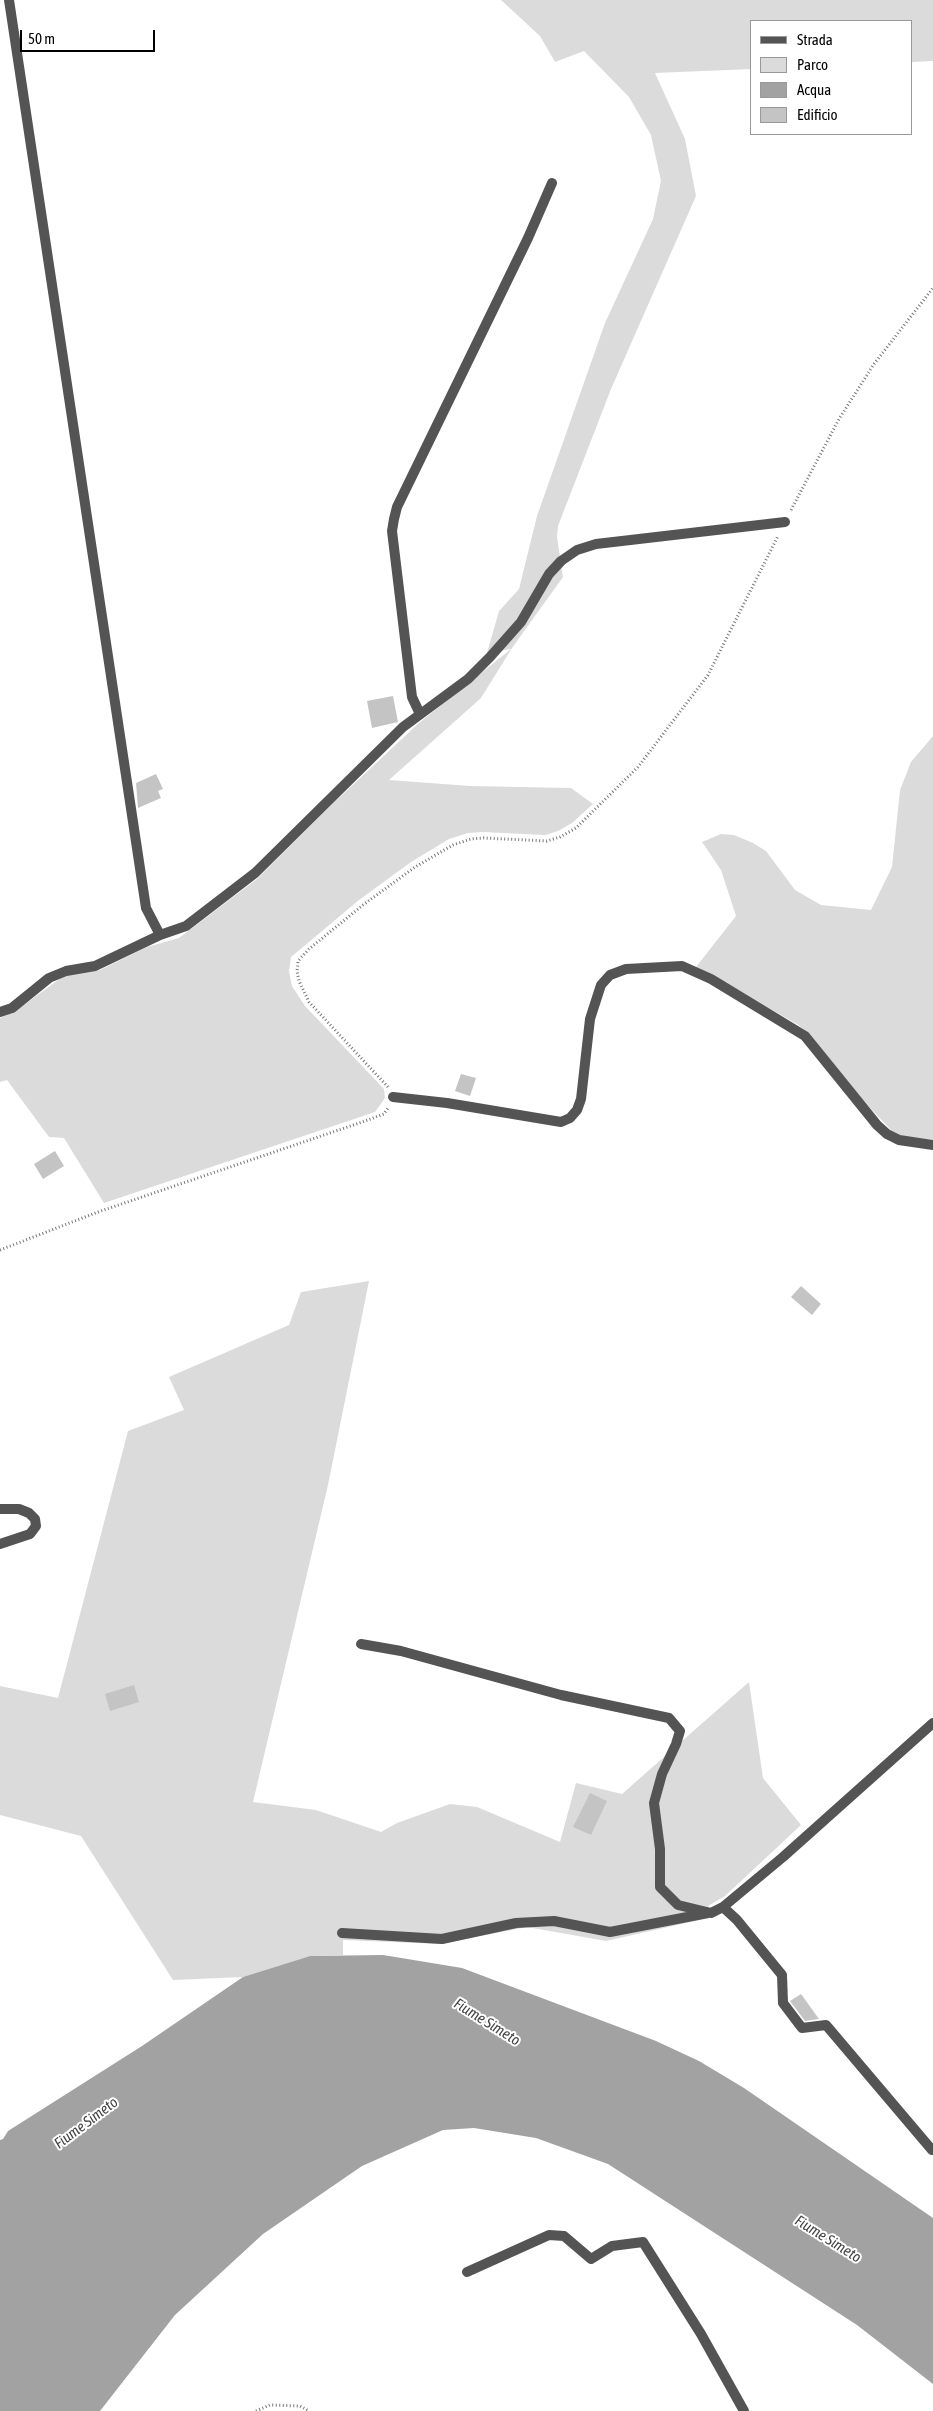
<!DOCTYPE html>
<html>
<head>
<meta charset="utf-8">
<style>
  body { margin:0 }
  #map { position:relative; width:933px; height:2411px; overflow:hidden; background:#fff; font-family:"Asap Condensed",sans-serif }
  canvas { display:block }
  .legend { position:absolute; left:750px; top:20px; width:162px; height:115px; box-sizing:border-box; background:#fff; border:1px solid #999; margin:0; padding:6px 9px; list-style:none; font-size:15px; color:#000 }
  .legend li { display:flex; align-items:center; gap:10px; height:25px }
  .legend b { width:25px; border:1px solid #999 }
  .scale { position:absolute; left:20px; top:30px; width:135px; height:22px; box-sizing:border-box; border:2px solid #000; border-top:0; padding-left:6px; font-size:15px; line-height:18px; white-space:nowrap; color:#000; -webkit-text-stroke:4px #fff; paint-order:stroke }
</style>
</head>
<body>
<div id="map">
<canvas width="933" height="2411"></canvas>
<ul class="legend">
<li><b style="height:6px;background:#545454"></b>Strada</li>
<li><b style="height:14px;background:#dbdbdb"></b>Parco</li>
<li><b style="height:14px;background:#a2a2a2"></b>Acqua</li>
<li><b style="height:14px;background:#c4c4c4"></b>Edificio</li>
</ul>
<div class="scale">50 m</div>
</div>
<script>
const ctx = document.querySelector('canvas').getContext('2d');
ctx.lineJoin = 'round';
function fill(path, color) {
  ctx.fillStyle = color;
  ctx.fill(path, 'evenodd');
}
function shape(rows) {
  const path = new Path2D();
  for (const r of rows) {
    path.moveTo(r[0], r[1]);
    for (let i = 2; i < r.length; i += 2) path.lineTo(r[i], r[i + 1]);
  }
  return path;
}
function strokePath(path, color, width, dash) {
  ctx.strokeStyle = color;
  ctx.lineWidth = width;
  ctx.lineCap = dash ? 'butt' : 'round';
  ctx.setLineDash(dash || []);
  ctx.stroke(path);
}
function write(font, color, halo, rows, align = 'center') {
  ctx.font = font + ' "Asap Condensed",sans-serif';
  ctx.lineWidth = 4;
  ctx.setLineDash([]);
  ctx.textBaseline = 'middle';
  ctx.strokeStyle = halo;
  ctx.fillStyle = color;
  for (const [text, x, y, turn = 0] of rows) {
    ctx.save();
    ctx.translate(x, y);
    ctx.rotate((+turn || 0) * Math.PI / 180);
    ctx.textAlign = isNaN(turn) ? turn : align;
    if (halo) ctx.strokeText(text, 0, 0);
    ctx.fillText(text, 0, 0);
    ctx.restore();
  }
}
const green = shape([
  [501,0,933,0,933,61,912,62,912,21,752,21,752,69,655,73,685,139,696,196,611,389,558,526,557,537,563,577,512,648,481,698,389,780,470,786,571,788,593,804,572,823,558,831,545,835,483,832,468,833,449,839,411,862,359,900,291,957,289,971,292,986,305,1006,384,1089,385,1098,375,1112,104,1203,64,1138,49,1137,7,1080,0,1082,0,1018,14,1012,65,975,100,970,147,947,179,938,257,879,326,810,419,723,511,649,487,653,499,611,519,589,537,516,605,323,653,219,661,181,651,135,629,97,584,51,555,62,540,36],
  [933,736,933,1140,901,1136,891,1130,858,1095,810,1034,797,1024,696,967,736,916,721,870,702,842,721,834,734,835,753,843,766,851,795,890,821,905,871,910,892,867,900,790,911,762],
  [369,1281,328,1485,253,1802,316,1810,381,1832,397,1823,450,1804,477,1807,560,1842,576,1783,622,1794,749,1682,763,1778,801,1825,725,1896,708,1906,717,1916,606,1941,527,1927,440,1944,343,1940,343,1955,310,1956,243,1977,173,1980,81,1836,0,1815,0,1686,58,1698,128,1431,184,1410,169,1377,289,1325,301,1292]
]);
const water = shape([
  [383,1955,462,1968,656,2041,699,2061,744,2088,933,2218,933,2384,857,2325,608,2164,536,2138,474,2128,443,2130,362,2166,263,2234,175,2315,100,2411,0,2411,0,2140,3,2139,8,2131,142,2046,243,1977,310,1956]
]);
const building = shape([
  [393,696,398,722,372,728,367,701],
  [156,774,163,789,158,791,161,798,138,808,136,783],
  [461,1074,476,1078,470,1096,455,1091],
  [55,1151,64,1166,43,1179,34,1164],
  [801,1286,821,1304,812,1315,791,1297],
  [134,1685,139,1702,110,1711,105,1694],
  [590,1793,607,1801,591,1835,573,1827],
  [801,1994,819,2019,805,2021,790,2001]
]);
const path = shape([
  [791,510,839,419,874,364,933,288],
  [388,1087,309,1002,299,981,297,971,298,961,309,949,363,905,415,867,453,845,471,839,484,838,547,841,560,837,576,828,638,767,708,675,778,536],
  [0,1250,98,1212,368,1120,384,1114,388,1108],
  [256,2411,270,2405,300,2406,309,2411]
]);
const lane = shape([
  [9,0,146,908,160,935],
  [420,714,412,697,392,531,394,519,397,507,528,238,552,183],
  [0,1012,12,1008,49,978,66,971,95,966,160,935,186,926,255,873,403,727,468,679,490,657,521,622,549,574,561,561,577,550,596,544,785,522],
  [393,1097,447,1103,561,1122,570,1118,577,1110,581,1099,590,1019,601,985,610,975,626,969,682,966,711,979,805,1036,877,1125,887,1134,899,1140,933,1145],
  [361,1644,401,1651,561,1695,669,1718,680,1731,676,1744,662,1774,654,1803,660,1849,660,1887,678,1905,711,1913,723,1907,783,1857,933,1723],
  [723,1907,737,1920,782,1975,783,2003,802,2028,826,2025,932,2150],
  [342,1933,442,1939,516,1923,554,1921,610,1932,708,1913],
  [467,2272,549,2235,564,2236,591,2259,612,2246,643,2242,701,2334,744,2411]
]);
const street = shape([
  [0,1509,19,1509,29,1513,35,1519,36,1526,30,1534,0,1544]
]);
const waterNames = [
  ["Fiume Simeto",487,2022,32],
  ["Fiume Simeto",86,2123,-37],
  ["Fiume Simeto",828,2239,32]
];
fill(green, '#dbdbdb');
fill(water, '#a2a2a2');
fill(building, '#c4c4c4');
strokePath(path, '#767676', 3, [1, 2.5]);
strokePath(lane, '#545454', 10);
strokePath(street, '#545454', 10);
write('italic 15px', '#434343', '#fff', waterNames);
</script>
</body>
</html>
